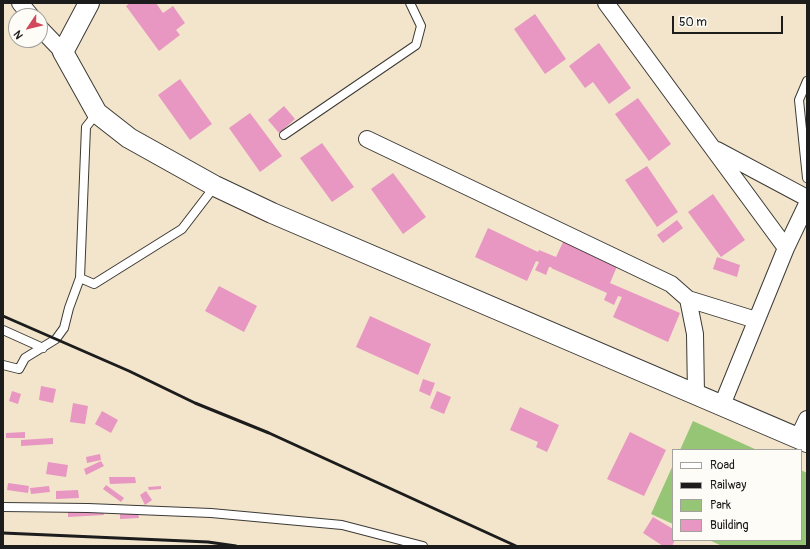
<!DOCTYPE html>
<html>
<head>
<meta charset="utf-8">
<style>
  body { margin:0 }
  #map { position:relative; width:810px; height:549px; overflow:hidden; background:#f2e5cb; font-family:Pangolin,sans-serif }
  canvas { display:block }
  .frame { position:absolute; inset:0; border:4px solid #1c1c1c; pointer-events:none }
  .legend { position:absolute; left:672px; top:449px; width:130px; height:92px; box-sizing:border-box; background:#fdfcf7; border:1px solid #a3a29f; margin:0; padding:5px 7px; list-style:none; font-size:12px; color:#1c1c1c }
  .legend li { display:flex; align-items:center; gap:8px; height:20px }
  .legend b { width:20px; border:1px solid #a3a29f }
  .north { position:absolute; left:8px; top:8px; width:40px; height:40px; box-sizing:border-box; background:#fdfcf7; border:1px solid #a3a29f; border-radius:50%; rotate:235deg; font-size:11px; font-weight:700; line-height:16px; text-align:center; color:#1c1c1c }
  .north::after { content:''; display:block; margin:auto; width:14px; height:18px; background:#d1495b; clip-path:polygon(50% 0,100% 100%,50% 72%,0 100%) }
  .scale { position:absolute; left:672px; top:16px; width:111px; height:18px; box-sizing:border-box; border:2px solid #1c1c1c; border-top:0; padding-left:5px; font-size:12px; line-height:14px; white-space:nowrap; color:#1c1c1c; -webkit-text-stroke:3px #fdfcf7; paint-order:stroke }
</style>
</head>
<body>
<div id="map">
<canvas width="810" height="549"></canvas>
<div class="frame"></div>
<ul class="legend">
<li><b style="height:5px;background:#fff"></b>Road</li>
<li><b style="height:5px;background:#1c1c1c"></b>Railway</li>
<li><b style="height:11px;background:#96c675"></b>Park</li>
<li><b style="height:11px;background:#e797c1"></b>Building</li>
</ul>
<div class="north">N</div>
<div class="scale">50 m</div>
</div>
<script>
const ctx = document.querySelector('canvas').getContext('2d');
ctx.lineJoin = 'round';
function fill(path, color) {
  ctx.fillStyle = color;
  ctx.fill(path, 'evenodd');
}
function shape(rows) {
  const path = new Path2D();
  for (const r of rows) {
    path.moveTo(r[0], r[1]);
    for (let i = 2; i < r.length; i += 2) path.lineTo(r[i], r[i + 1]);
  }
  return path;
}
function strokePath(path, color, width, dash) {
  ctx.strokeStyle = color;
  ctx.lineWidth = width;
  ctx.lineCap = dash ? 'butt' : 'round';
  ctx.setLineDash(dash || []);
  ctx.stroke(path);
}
const green = shape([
  [693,421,757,450,680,450],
  [673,465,673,524,651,514],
  [801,470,807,473,807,546,722,546,709,540,801,540]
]);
const building = shape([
  [130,3,156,3,163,13,173,6,185,23,176,30,180,35,159,51,126,6],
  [535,14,566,59,545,74,514,29],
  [599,43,631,88,609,104,593,82,585,88,569,66],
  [180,79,212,124,190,140,158,95],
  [638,98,671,144,649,161,615,114],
  [284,106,295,119,279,133,268,120],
  [250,113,282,156,260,172,229,128],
  [322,143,354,187,332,202,300,158],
  [647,166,678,212,657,227,625,180],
  [393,173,426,217,403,234,371,189],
  [713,194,745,240,721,257,688,212],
  [677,220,683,228,663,243,657,235],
  [488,228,538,252,539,250,556,257,564,240,618,264,610,283,680,313,668,342,613,317,622,297,618,296,614,305,604,300,607,293,551,268,552,267,549,267,546,275,535,270,539,262,536,261,527,281,475,257],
  [717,257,740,265,737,277,713,269],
  [219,286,257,306,244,332,205,311],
  [370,316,431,344,418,375,356,347],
  [423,379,435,383,430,396,419,391],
  [41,386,56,389,53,403,39,400],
  [12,391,21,394,18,404,9,401],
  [437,391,451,397,444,414,430,408],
  [73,403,88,406,85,424,70,422],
  [520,407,559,425,547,452,536,447,538,442,510,430],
  [102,411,118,420,111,433,95,424],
  [25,432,25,438,6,438,6,433],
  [630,432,666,450,644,496,607,479],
  [53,438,53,444,21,446,21,440],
  [100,454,101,460,87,463,86,457],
  [101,461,104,466,86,475,84,469],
  [48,462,68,465,66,477,46,474],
  [109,477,135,477,136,483,110,484],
  [8,483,29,486,28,493,7,490],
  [106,485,124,498,121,502,103,489],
  [49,486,50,492,31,494,30,488],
  [161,486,161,489,149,490,148,487],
  [78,490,79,498,56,499,56,491],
  [146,491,152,500,145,505,140,495],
  [103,510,104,515,68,517,68,512],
  [138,512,139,518,120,519,120,514],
  [653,517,673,529,673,540,675,540,672,546,663,546,643,533]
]);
const service = shape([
  [807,81,799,100,807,178],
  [284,135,416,45,421,26,410,3],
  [80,278,94,284,182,229,215,186],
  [3,330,43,348],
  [3,365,19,369,25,358,56,339,64,328,69,308,80,278,86,127,97,113],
  [3,507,88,508,211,513,342,525,423,546]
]);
const minor = shape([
  [20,3,31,16],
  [606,3,786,248,722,405],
  [40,28,63,52],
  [367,139,671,284,688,299,695,334,696,394],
  [717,150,807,198],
  [786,248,807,204],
  [688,299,756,320],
  [798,438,807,419]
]);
const tertiary = shape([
  [89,3,63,52,97,113,129,138,215,186,272,213,807,442]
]);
const rail = shape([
  [3,316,129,371,195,403,269,433,516,546],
  [3,533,208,542,236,546]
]);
fill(green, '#96c675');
fill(building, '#e797c1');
strokePath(service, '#3c3a36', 10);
strokePath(minor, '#3c3a36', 18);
strokePath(tertiary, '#3c3a36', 22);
strokePath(service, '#fff', 8);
strokePath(minor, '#fff', 16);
strokePath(tertiary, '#fff', 20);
strokePath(rail, '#1c1c1c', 3);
</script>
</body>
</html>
